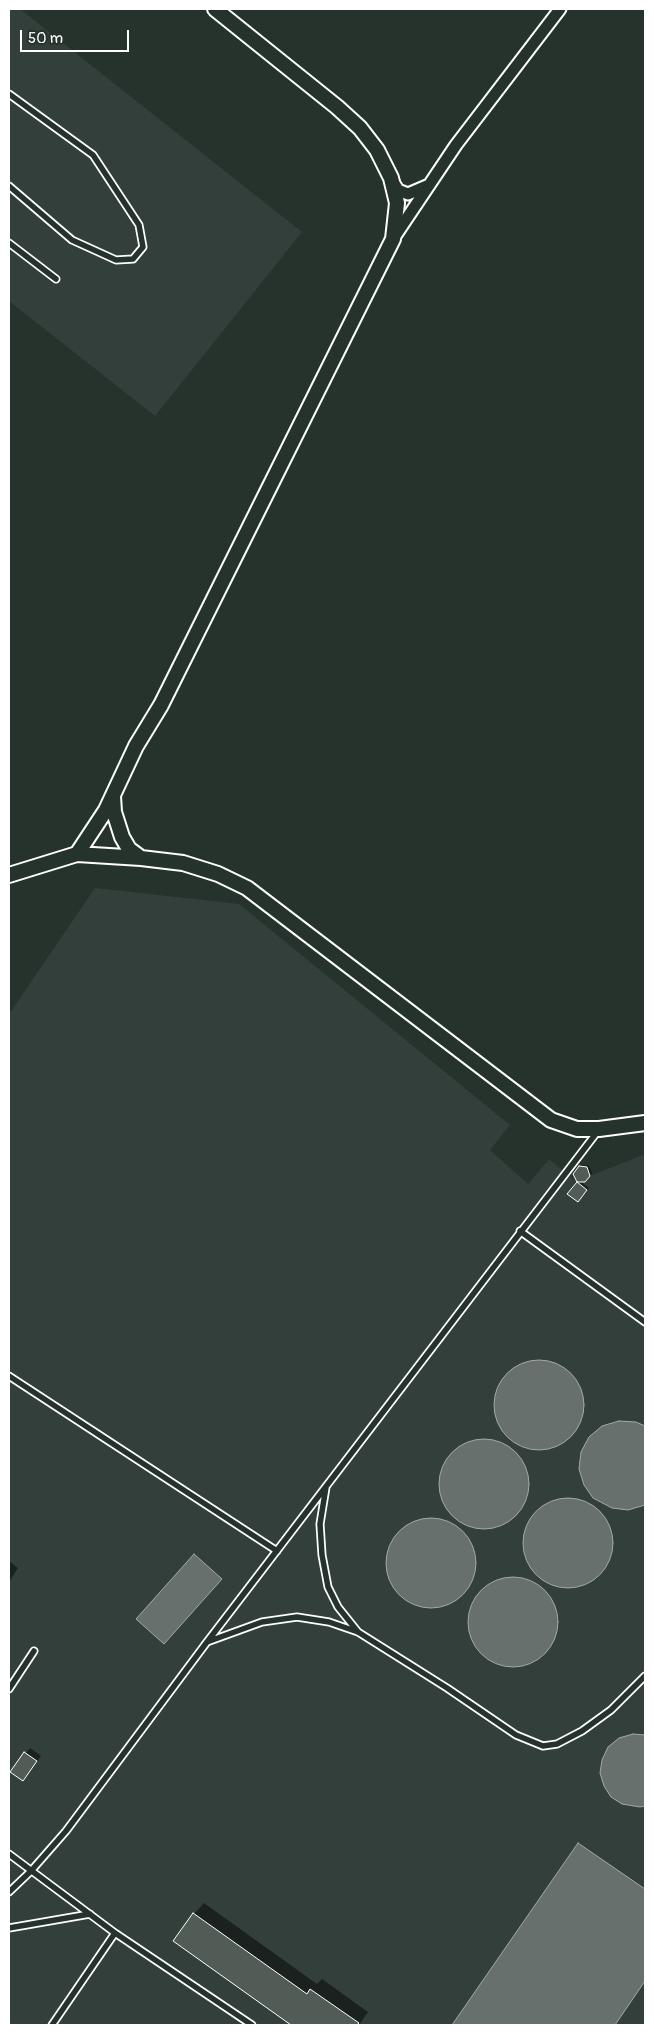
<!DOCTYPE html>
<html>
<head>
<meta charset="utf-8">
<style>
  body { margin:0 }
  #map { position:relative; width:654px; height:2034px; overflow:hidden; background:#26332d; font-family:Pangolin,sans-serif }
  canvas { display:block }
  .frame { position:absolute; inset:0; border:10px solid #fff; pointer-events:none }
  .scale { position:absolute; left:20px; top:30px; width:109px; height:22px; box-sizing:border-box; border:2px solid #fff; border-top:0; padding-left:6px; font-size:15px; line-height:18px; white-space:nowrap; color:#fff; -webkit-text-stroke:4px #26332d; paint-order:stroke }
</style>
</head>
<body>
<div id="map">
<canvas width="654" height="2034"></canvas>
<div class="frame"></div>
<div class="scale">50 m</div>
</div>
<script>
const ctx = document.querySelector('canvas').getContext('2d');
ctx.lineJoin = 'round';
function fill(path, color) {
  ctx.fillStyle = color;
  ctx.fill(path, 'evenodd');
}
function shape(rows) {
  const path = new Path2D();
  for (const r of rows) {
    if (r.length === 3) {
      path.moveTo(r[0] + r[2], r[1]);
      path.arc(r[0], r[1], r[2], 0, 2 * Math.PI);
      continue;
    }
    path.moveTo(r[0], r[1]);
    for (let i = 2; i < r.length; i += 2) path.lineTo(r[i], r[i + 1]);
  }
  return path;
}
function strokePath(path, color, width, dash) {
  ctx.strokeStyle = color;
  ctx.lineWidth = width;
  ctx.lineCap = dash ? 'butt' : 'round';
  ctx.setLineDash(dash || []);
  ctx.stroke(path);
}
const built = shape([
  [9,9,20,9,302,232,155,416,9,301],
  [95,888,239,904,510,1125,490,1150,528,1184,549,1159,577,1182,585,1182,590,1176,645,1154,645,2025,9,2025,9,1014]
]);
const water = shape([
  [539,1405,45],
  [619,1421,636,1422,645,1426,645,1505,628,1510,612,1508,593,1498,584,1485,579,1469,581,1452,589,1437,602,1426,619,1421],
  [484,1484,45],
  [568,1543,45],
  [431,1563,45],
  [194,1554,222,1579,164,1644,136,1619,194,1554],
  [513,1622,45],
  [633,1734,645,1735,645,1806,640,1807,622,1804,611,1797,604,1786,600,1773,602,1760,608,1747,619,1738,633,1734],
  [578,1843,645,1889,645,1981,615,2025,452,2025,578,1843]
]);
const shadow = shape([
  [582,1165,589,1166,592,1173,587,1179,580,1181,589,1188,578,1200,569,1193,579,1182,580,1167],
  [9,1561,18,1568,9,1582],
  [30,1748,41,1756,23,1780,12,1772],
  [204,1903,317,1984,322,1979,368,2012,359,2025,293,2025,174,1941,194,1914]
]);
const building = shape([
  [579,1166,587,1167,590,1176,585,1182,577,1182,573,1174,579,1166],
  [577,1182,587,1190,578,1202,567,1194,577,1182],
  [24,1752,37,1761,23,1781,10,1772,24,1752],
  [193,1913,307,1994,310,1989,359,2023,357,2025,291,2025,173,1941,193,1913]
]);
const service = shape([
  [9,94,93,155,139,225,143,247,133,259,116,260,72,240,9,186],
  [9,243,56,279],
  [520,1231,645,1322],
  [9,1376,277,1551],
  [326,1487,320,1524,322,1555,328,1587,338,1607,358,1632],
  [207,1642,262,1622,297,1617,329,1622,358,1632,447,1688,516,1735,543,1746,557,1744,582,1731,611,1710,645,1676],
  [9,1689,34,1651],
  [9,1854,115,1933,252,2025],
  [9,1892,31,1871,66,1831,207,1642,598,1131],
  [9,1928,90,1914],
  [52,2025,115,1933]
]);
const minor = shape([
  [393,182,398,190,408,194,429,185],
  [393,239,456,145,560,9]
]);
const tertiary = shape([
  [113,796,114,812,122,837,129,849,141,858],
  [77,854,106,810,136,746,161,705,393,239,397,203,391,178,377,150,360,128,337,107,215,9],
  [9,875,77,854,141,858,183,863,218,874,247,888,551,1120,577,1129,599,1129,645,1123]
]);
fill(built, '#333f3a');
fill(water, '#67706c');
strokePath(water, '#a4a9a7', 1);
fill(shadow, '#0007');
fill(building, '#515c57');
strokePath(building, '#fff', 1);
strokePath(service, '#fff', 9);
strokePath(minor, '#fff', 15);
strokePath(tertiary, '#fff', 18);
strokePath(service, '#26332d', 5.5);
strokePath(minor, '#26332d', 11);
strokePath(tertiary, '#26332d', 14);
</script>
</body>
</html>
